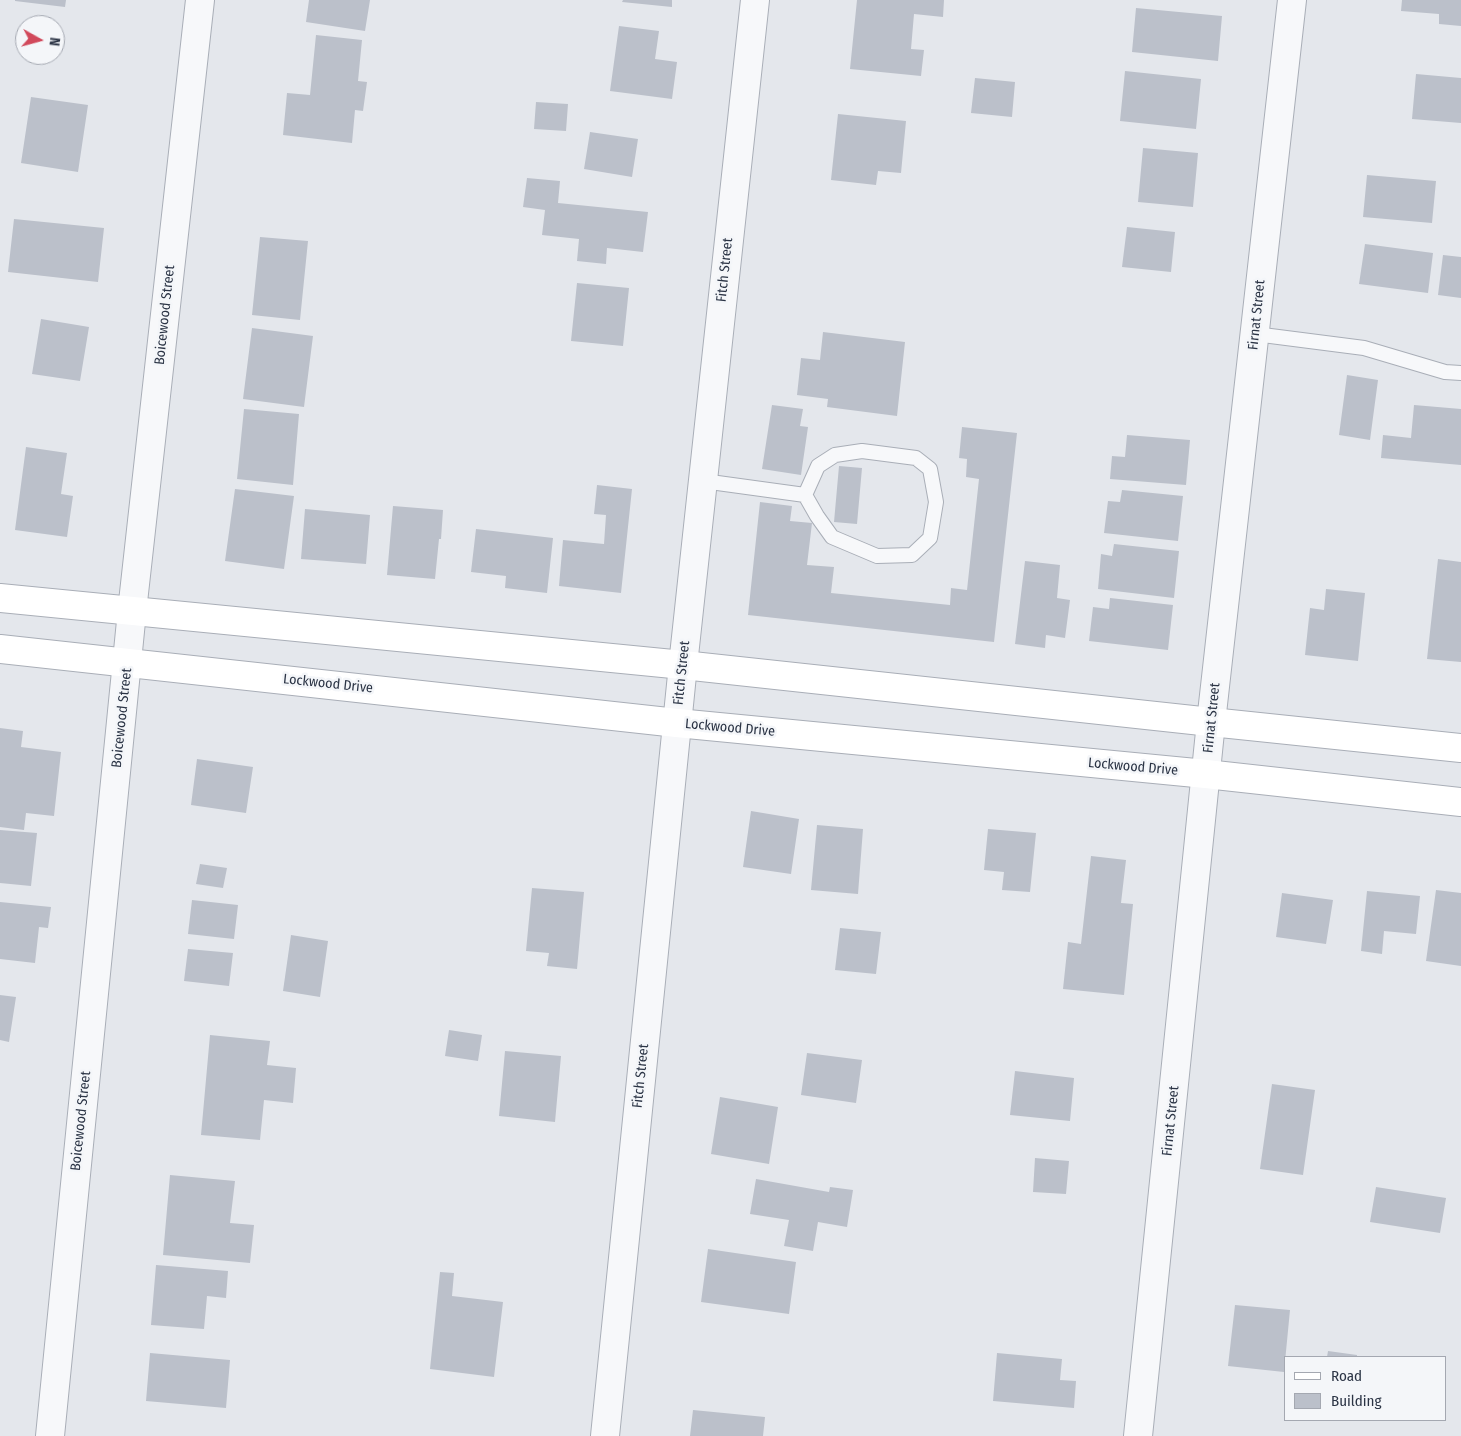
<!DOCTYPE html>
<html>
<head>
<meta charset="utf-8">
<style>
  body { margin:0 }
  #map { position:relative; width:1461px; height:1436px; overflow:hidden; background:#e4e7ec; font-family:"Fira Sans Condensed",sans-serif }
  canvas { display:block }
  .legend { position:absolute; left:1284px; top:1356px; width:162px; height:65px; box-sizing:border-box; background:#f4f6f9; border:1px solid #a4a8b1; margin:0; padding:6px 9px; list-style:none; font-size:15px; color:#2b3445 }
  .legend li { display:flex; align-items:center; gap:10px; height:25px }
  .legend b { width:25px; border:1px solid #a4a8b1 }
  .north { position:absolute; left:15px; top:15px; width:50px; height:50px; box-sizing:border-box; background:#f4f6f9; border:1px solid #a4a8b1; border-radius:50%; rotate:97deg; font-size:14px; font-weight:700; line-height:20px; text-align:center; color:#2b3445 }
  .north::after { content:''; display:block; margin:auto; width:18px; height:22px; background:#d1495b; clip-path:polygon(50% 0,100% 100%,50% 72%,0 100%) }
</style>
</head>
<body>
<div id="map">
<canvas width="1461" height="1436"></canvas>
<ul class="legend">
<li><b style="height:6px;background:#fff"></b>Road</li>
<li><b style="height:14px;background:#bbc0ca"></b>Building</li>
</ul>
<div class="north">N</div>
</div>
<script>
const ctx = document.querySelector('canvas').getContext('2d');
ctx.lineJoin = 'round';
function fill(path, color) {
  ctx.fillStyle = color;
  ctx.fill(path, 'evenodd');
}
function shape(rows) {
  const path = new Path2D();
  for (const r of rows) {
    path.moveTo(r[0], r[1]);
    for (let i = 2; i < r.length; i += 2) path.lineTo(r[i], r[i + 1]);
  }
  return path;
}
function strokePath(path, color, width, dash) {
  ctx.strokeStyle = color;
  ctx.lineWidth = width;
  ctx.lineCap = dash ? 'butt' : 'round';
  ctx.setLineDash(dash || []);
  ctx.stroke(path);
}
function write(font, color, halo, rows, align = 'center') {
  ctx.font = font + ' "Fira Sans Condensed",sans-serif';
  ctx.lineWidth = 5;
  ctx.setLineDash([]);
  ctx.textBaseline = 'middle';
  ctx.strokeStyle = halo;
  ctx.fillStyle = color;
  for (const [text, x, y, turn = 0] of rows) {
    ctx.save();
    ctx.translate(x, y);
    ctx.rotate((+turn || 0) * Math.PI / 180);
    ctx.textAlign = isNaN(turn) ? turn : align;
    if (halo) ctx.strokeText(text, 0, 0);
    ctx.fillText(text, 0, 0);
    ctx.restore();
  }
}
const building = shape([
  [15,0,66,0,65,7,15,1],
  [309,0,370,0,365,31,306,22],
  [623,0,672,0,672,7,622,2],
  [857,0,944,0,943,17,914,14,911,49,924,50,921,76,850,69],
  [1402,0,1461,0,1461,26,1439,24,1439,14,1401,11],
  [1136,8,1222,16,1218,61,1132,52],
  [619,26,659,31,655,59,677,62,672,99,610,91],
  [316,35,362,40,358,81,367,82,363,111,355,110,352,143,283,135,287,93,310,95],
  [1125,71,1201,79,1196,129,1120,121],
  [1416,74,1461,78,1461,123,1412,119],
  [975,78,1015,82,1012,117,971,113],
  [31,97,88,105,78,172,21,163],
  [536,102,568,104,566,131,534,129],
  [838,114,906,121,901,173,878,171,876,185,831,180],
  [590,132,638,139,632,177,584,169],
  [1143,148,1198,153,1193,207,1138,202],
  [1367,175,1436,181,1432,223,1363,217],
  [527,178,560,181,558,203,648,212,643,252,607,248,606,264,577,261,579,239,542,235,545,210,523,207],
  [14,219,104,228,98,282,8,272],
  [1127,227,1175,232,1171,272,1122,267],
  [260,237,308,241,300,320,252,315],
  [1365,244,1433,253,1428,293,1359,284],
  [1443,255,1461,257,1461,298,1438,295],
  [577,283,629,288,623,346,571,341],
  [41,319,89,327,80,381,32,374],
  [252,328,313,336,304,407,243,399],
  [823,332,905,342,897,416,827,407,828,399,797,395,801,358,820,360],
  [1347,375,1378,380,1370,440,1339,435],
  [772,405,803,409,800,426,808,427,801,475,762,469],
  [1414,405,1461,409,1461,465,1381,458,1383,435,1411,438],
  [244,409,299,414,293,485,237,479],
  [962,427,1017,433,994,642,748,615,760,502,792,506,790,521,812,523,807,565,834,567,831,593,950,605,951,588,967,590,979,479,966,477,967,459,959,458],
  [1127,435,1190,440,1186,485,1110,479,1112,456,1125,457],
  [26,447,67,453,61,494,73,496,67,537,15,530],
  [839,466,862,468,857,524,834,522],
  [597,485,632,489,621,593,559,586,563,540,604,544,606,515,594,514],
  [235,489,294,496,284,569,225,561],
  [1122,490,1183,496,1178,541,1104,533,1108,501,1120,502],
  [393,506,443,510,441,539,439,539,435,579,387,575],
  [305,509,370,515,366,564,301,559],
  [476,529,553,538,547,593,505,588,506,576,471,572],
  [1114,544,1179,551,1174,598,1098,589,1101,554,1112,556],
  [1438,559,1461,562,1461,662,1427,659],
  [1025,561,1060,565,1057,598,1070,600,1065,638,1046,635,1045,648,1015,644],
  [1326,589,1365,593,1358,661,1305,655,1310,608,1324,610],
  [1110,598,1173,605,1168,650,1089,641,1093,607,1109,609],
  [0,728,23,731,21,747,61,752,54,816,26,813,24,830,0,827],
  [197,759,253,767,246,813,191,805],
  [751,811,799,819,791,874,743,867],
  [817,825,863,829,858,894,811,890],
  [988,829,1036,833,1030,892,1002,890,1004,872,984,870],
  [0,830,37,833,31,886,0,883],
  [1091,856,1126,860,1121,903,1133,904,1124,995,1063,989,1068,942,1081,944],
  [200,864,227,868,223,888,196,884],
  [532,888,584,892,577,969,547,966,549,953,526,951],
  [1436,890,1461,893,1461,966,1426,961],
  [1367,891,1420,896,1416,934,1384,931,1382,954,1361,951],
  [1282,893,1333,900,1326,944,1276,937],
  [192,900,238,905,234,939,188,934],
  [0,902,51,907,48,928,39,927,35,963,0,959],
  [840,928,881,932,876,974,835,970],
  [291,935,328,941,320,997,283,991],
  [188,949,233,953,229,986,184,981],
  [0,995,16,997,9,1042,0,1040],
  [449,1030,482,1035,478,1061,445,1056],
  [210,1035,270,1041,267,1065,296,1068,293,1103,264,1100,260,1140,201,1135],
  [505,1051,561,1056,555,1122,499,1116],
  [807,1053,862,1060,856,1103,801,1095],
  [1015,1071,1074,1078,1070,1121,1010,1115],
  [1272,1084,1315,1090,1303,1175,1260,1169],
  [720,1097,778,1107,769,1164,711,1154],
  [1035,1158,1069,1161,1066,1194,1033,1192],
  [170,1175,235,1181,230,1223,254,1225,250,1263,163,1255],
  [756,1179,829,1192,830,1187,853,1190,847,1227,818,1222,813,1251,784,1246,789,1220,750,1214],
  [1376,1187,1446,1198,1440,1233,1370,1222],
  [708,1249,796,1262,789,1314,701,1302],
  [156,1265,228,1271,226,1298,207,1296,204,1329,151,1325],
  [440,1272,454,1273,452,1296,503,1302,494,1377,430,1369],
  [1235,1305,1290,1310,1284,1372,1228,1366],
  [1328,1351,1357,1355,1357,1357,1327,1357],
  [150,1353,230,1360,226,1408,146,1401],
  [997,1353,1062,1359,1060,1380,1076,1381,1074,1408,993,1401],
  [693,1410,765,1417,763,1436,690,1436]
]);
const service = shape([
  [1255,334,1364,348,1445,372,1461,373],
  [862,451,916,458,930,469,936,502,930,538,912,555,877,556,832,537,817,516,805,495,818,466,835,455,862,451],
  [703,481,805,495]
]);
const minor = shape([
  [50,1436,132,611,200,0],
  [605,1436,683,665,755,0],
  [1138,1436,1211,722,1292,0]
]);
const secondary = shape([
  [0,598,683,665,1211,722,1461,748],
  [0,649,677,723,1206,774,1461,802]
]);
const streetNames = [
  ["Fitch Street",725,270,-84],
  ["Boicewood Street",165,315,-84],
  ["Firnat Street",1257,315,-84],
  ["Fitch Street",682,673,-84],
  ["Lockwood Drive",328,684,6],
  ["Boicewood Street",122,718,-84],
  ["Firnat Street",1212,718,-84],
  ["Lockwood Drive",730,728,5],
  ["Lockwood Drive",1133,767,5],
  ["Fitch Street",641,1076,-84],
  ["Boicewood Street",81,1121,-84],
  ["Firnat Street",1171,1121,-84]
];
fill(building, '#bbc0ca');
strokePath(service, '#a9aeb7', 16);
strokePath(minor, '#a9aeb7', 30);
strokePath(secondary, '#a9aeb7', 30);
strokePath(service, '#f7f8fa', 14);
strokePath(minor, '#f7f8fa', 28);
strokePath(secondary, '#fff', 28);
write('14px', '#2b3445', '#f4f6f9', streetNames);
</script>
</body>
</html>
